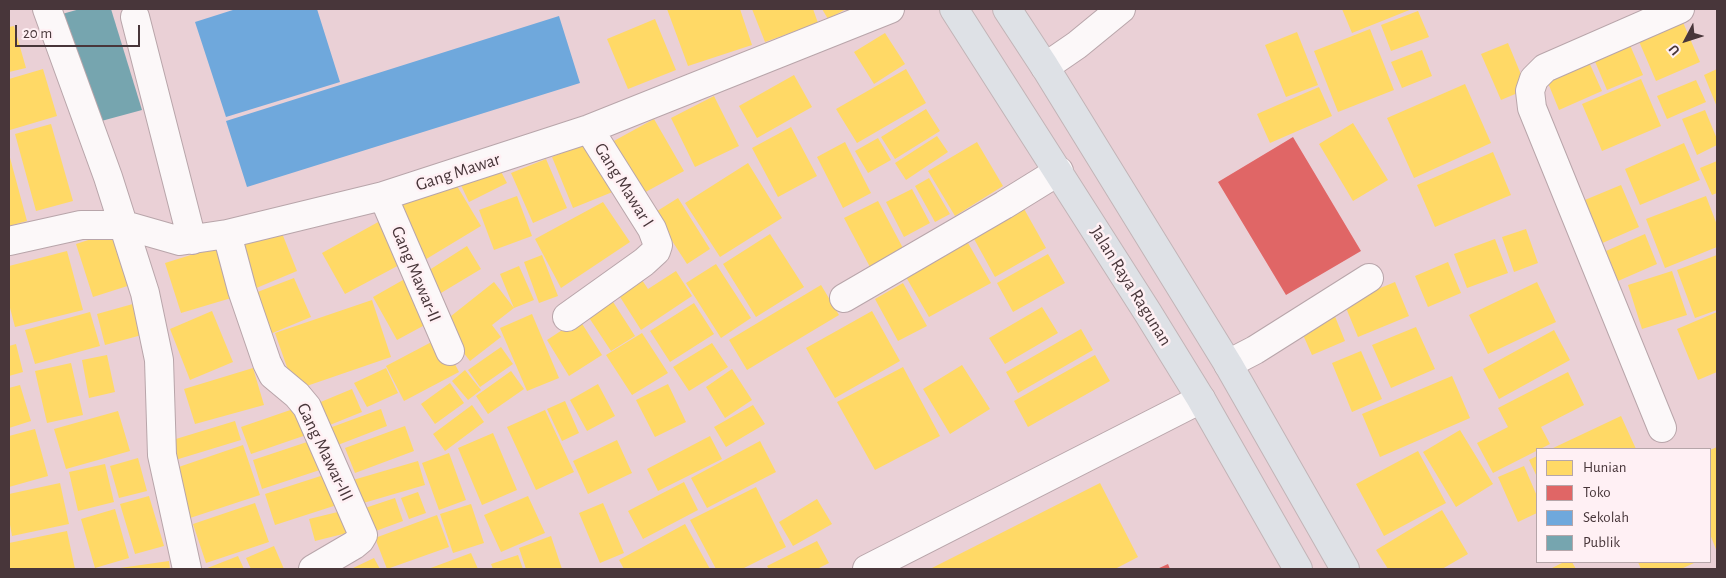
<!DOCTYPE html>
<html>
<head>
<meta charset="utf-8">
<style>
  body { margin:0 }
  #map { position:relative; width:1726px; height:578px; overflow:hidden; background:#ead0d6; font-family:"Alegreya Sans",sans-serif }
  canvas { display:block }
  .frame { position:absolute; inset:0; border:10px solid #48363a; pointer-events:none }
  .legend { position:absolute; left:1536px; top:448px; width:175px; height:115px; box-sizing:border-box; background:#fff0f4; border:1px solid #b6a6aa; margin:0; padding:6px 9px; list-style:none; font-size:15px; color:#48363a }
  .legend li { display:flex; align-items:center; gap:10px; height:25px }
  .legend b { width:25px; border:1px solid #b6a6aa }
  .north { position:absolute; left:1661px; top:15px; width:50px; height:50px; -webkit-text-stroke:4px #fff0f4; paint-order:stroke; rotate:230deg; font-size:14px; font-weight:700; line-height:20px; text-align:center; color:#48363a }
  .north::after { content:''; display:block; margin:auto; width:18px; height:22px; background:#48363a; clip-path:polygon(50% 0,100% 100%,50% 72%,0 100%) }
  .scale { position:absolute; left:15px; top:25px; width:125px; height:22px; box-sizing:border-box; border:2px solid #48363a; border-top:0; padding-left:6px; font-size:15px; line-height:18px; white-space:nowrap; color:#48363a; -webkit-text-stroke:4px #fff0f4; paint-order:stroke }
</style>
</head>
<body>
<div id="map">
<canvas width="1726" height="578"></canvas>
<div class="frame"></div>
<ul class="legend">
<li><b style="height:14px;background:#ffd966"></b>Hunian</li>
<li><b style="height:14px;background:#e06666"></b>Toko</li>
<li><b style="height:14px;background:#6fa8dc"></b>Sekolah</li>
<li><b style="height:14px;background:#76a5af"></b>Publik</li>
</ul>
<div class="north">U</div>
<div class="scale">20 m</div>
</div>
<script>
const ctx = document.querySelector('canvas').getContext('2d');
ctx.lineJoin = 'round';
function fill(path, color) {
  ctx.fillStyle = color;
  ctx.fill(path, 'evenodd');
}
function shape(rows) {
  const path = new Path2D();
  for (const r of rows) {
    path.moveTo(r[0], r[1]);
    for (let i = 2; i < r.length; i += 2) path.lineTo(r[i], r[i + 1]);
  }
  return path;
}
function strokePath(path, color, width, dash) {
  ctx.strokeStyle = color;
  ctx.lineWidth = width;
  ctx.lineCap = dash ? 'butt' : 'round';
  ctx.setLineDash(dash || []);
  ctx.stroke(path);
}
function write(font, color, halo, rows, align = 'center') {
  ctx.font = font + ' "Alegreya Sans",sans-serif';
  ctx.lineWidth = 5;
  ctx.setLineDash([]);
  ctx.textBaseline = 'middle';
  ctx.strokeStyle = halo;
  ctx.fillStyle = color;
  for (const [text, x, y, turn = 0] of rows) {
    ctx.save();
    ctx.translate(x, y);
    ctx.rotate((+turn || 0) * Math.PI / 180);
    ctx.textAlign = isNaN(turn) ? turn : align;
    if (halo) ctx.strokeText(text, 0, 0);
    ctx.fillText(text, 0, 0);
    ctx.restore();
  }
}
const homes = shape([
  [667,9,740,9,752,45,688,66],
  [752,9,813,9,818,23,765,42],
  [822,9,846,9,828,19],
  [1342,9,1412,9,1352,33],
  [1418,11,1429,37,1391,51,1381,25],
  [655,19,676,70,628,89,607,39],
  [1682,20,1700,62,1656,81,1638,39],
  [14,26,26,68,9,72,9,27],
  [1370,29,1394,90,1338,112,1314,51],
  [1297,32,1318,85,1286,97,1265,45],
  [885,33,905,64,874,84,854,52],
  [1626,36,1643,75,1607,90,1591,52],
  [1508,43,1527,89,1501,100,1481,54],
  [1422,50,1432,76,1402,88,1391,62],
  [1588,60,1602,91,1559,110,1546,78],
  [43,69,57,116,10,130,9,124,9,79],
  [906,69,926,103,857,143,836,109],
  [1717,69,1717,107,1704,75],
  [794,75,812,107,757,138,739,106],
  [1641,79,1661,126,1602,151,1582,104],
  [1696,80,1706,102,1667,119,1657,96],
  [1465,84,1491,143,1414,178,1387,118],
  [1319,87,1332,116,1270,143,1257,114],
  [714,96,739,146,695,167,671,118],
  [926,109,940,131,895,159,881,137],
  [1705,110,1717,139,1717,145,1697,155,1682,119],
  [654,119,684,171,642,194,612,142],
  [1353,123,1388,180,1353,201,1319,144],
  [51,124,73,201,36,211,15,134],
  [791,127,817,176,778,197,752,148],
  [937,136,948,152,906,180,895,163],
  [878,138,891,160,868,173,855,151],
  [594,140,615,191,573,208,552,157],
  [845,142,871,193,843,208,817,157],
  [977,142,1003,186,955,216,928,171],
  [1684,143,1700,180,1640,205,1625,169],
  [1493,152,1511,195,1435,227,1417,185],
  [9,154,27,221,9,226],
  [546,159,567,208,533,223,511,173],
  [495,160,507,183,469,202,458,179],
  [1717,161,1717,193,1712,195,1700,168],
  [748,163,782,218,720,257,685,203],
  [451,176,481,226,423,261,393,210],
  [929,178,950,214,935,222,915,186],
  [1621,185,1639,227,1598,245,1580,202],
  [912,189,930,223,904,237,886,202],
  [517,196,532,236,494,250,479,210],
  [1706,196,1717,225,1717,247,1665,268,1646,219],
  [678,198,710,249,687,264,654,213],
  [878,201,904,250,870,267,844,218],
  [603,202,630,242,561,288,535,239],
  [1023,207,1046,248,995,277,973,237],
  [380,221,403,263,345,294,322,253],
  [278,223,297,271,254,289,234,241],
  [122,229,140,282,93,297,76,244],
  [1526,229,1538,263,1514,272,1502,237],
  [770,234,804,287,756,317,723,264],
  [1645,234,1657,264,1618,281,1606,251],
  [1495,239,1508,273,1467,288,1454,254],
  [968,243,991,283,929,317,906,277],
  [223,245,238,296,181,313,165,263],
  [467,246,481,269,436,296,423,274],
  [67,251,83,310,15,327,9,304,9,266],
  [1048,254,1065,283,1013,312,997,283],
  [542,255,558,296,539,303,524,262],
  [1717,255,1717,310,1695,318,1677,270],
  [1448,262,1461,293,1428,307,1415,276],
  [716,264,751,318,721,338,686,283],
  [519,266,534,300,514,308,492,325,501,337,470,361,441,324,494,282,514,308,500,274],
  [676,271,692,296,641,330,615,289,638,274,648,289],
  [1672,271,1687,315,1642,329,1628,285],
  [410,276,434,320,397,340,373,297],
  [294,278,311,317,263,337,247,296],
  [1395,282,1409,316,1358,337,1344,303],
  [1537,282,1556,322,1488,354,1469,315],
  [903,283,927,326,898,341,875,299],
  [821,285,839,315,747,370,729,340],
  [608,294,635,336,611,351,584,310],
  [372,300,391,357,295,390,275,333],
  [140,302,149,333,105,345,97,314],
  [694,303,714,334,670,362,650,331],
  [1042,307,1058,333,1005,364,989,338],
  [212,311,233,362,190,380,170,329],
  [872,311,900,361,835,398,806,348],
  [90,312,100,346,35,364,25,330],
  [1717,312,1717,372,1698,380,1677,329],
  [532,314,559,378,527,391,500,328],
  [1334,314,1345,341,1312,355,1300,328],
  [579,319,602,355,569,376,547,340],
  [1416,327,1435,369,1391,388,1372,345],
  [1081,329,1093,350,1018,393,1006,372],
  [1554,330,1570,360,1499,399,1483,369],
  [642,333,668,373,632,395,606,355],
  [441,337,459,372,404,401,386,366],
  [712,343,728,367,689,391,673,367],
  [16,344,23,372,9,376,9,346],
  [501,347,513,364,480,387,468,370],
  [1361,351,1382,399,1352,412,1332,363],
  [107,355,115,392,89,398,82,360],
  [1095,355,1110,381,1028,427,1014,401],
  [71,363,83,415,47,423,35,371],
  [962,365,990,409,950,434,923,389],
  [903,367,940,436,875,470,837,402],
  [253,368,264,405,195,424,184,389],
  [386,368,398,393,367,407,354,383],
  [732,369,752,400,725,418,706,387],
  [465,370,481,390,468,400,452,381],
  [511,371,524,389,488,414,476,396],
  [1568,372,1584,405,1541,427,1550,444,1493,473,1477,443,1508,427,1498,408],
  [1452,376,1470,418,1380,457,1362,414],
  [450,383,464,403,435,424,421,404],
  [598,384,615,416,587,431,570,400],
  [668,384,686,422,655,437,636,400],
  [20,385,31,421,9,428,9,388],
  [352,389,362,412,320,429,311,406],
  [565,401,579,433,562,441,547,409],
  [472,405,484,422,445,451,433,434],
  [753,405,765,424,726,447,714,427],
  [302,406,312,433,251,454,241,427],
  [381,409,387,426,330,448,324,430],
  [545,410,574,472,536,490,507,427],
  [118,411,130,451,66,469,54,429],
  [1621,416,1636,449,1551,449],
  [235,421,241,440,172,461,166,442],
  [405,426,414,451,355,473,345,448],
  [35,429,48,476,9,487,9,436],
  [1460,430,1493,484,1456,507,1423,452],
  [493,433,517,490,482,505,458,448],
  [710,436,722,459,658,491,647,469],
  [319,438,329,467,262,489,253,460],
  [617,440,632,473,588,494,573,461],
  [760,441,776,472,707,508,691,478],
  [243,445,260,495,187,519,170,470],
  [1717,447,1717,552,1710,534,1710,450],
  [1418,451,1446,503,1384,536,1356,484],
  [449,453,466,500,439,510,422,463],
  [1537,456,1537,477,1529,460],
  [138,458,147,491,119,498,110,466],
  [418,461,425,485,360,504,353,480],
  [105,464,114,502,78,511,69,472],
  [1524,466,1537,496,1537,513,1518,522,1498,477],
  [333,472,343,503,275,525,265,494],
  [684,482,698,510,643,539,628,511],
  [60,483,69,524,12,536,9,519,9,494],
  [1100,483,1138,557,1115,569,930,569],
  [756,487,786,547,742,569,716,569,690,520],
  [418,492,426,513,409,519,401,498],
  [149,496,164,546,135,554,120,504],
  [528,496,545,533,501,552,484,515],
  [395,498,403,521,373,532,365,508],
  [817,499,832,524,793,546,779,522],
  [255,503,269,542,206,563,193,524],
  [603,503,624,553,600,563,579,513],
  [471,504,484,543,453,553,440,514],
  [115,509,129,558,95,568,81,519],
  [346,510,351,532,315,541,309,519],
  [1442,510,1468,554,1442,569,1388,569,1376,550],
  [437,515,449,547,387,569,375,538],
  [685,524,710,569,624,569,619,560],
  [67,531,75,569,9,569,9,543],
  [551,536,562,569,526,569,519,548],
  [817,541,829,563,817,569,769,569,767,566],
  [274,546,284,569,251,569,246,558],
  [471,553,478,569,428,569],
  [518,555,523,569,493,569,491,564],
  [238,556,244,569,205,569],
  [374,558,380,569,351,569],
  [169,561,170,569,120,569,120,568],
  [1564,562,1572,562,1576,569,1550,569],
  [1638,562,1694,562,1694,563,1681,569,1641,569]
]);
const shops = shape([
  [1293,137,1361,251,1286,295,1218,182],
  [1168,564,1170,569,1157,569]
]);
const schools = shape([
  [236,9,317,9,340,82,226,117,195,22],
  [559,16,580,83,247,187,226,121]
]);
const public = shape([
  [80,9,111,9,142,110,94,123,62,14]
]);
const minor = shape([
  [47,9,108,177,145,293,159,360,162,455,187,569],
  [135,17,192,240],
  [1045,67,1077,45,1121,9],
  [383,196,450,351],
  [227,234,242,290,267,363,273,375,297,395,307,407,363,535,360,540,354,545,313,569],
  [9,241,81,225,124,225,180,241,227,234,383,196,589,129,890,9],
  [844,298,1004,205,1059,171],
  [567,317,644,262,656,251,658,245,652,229,589,129],
  [1228,364,1255,350,1369,278],
  [1662,428,1532,108,1530,91,1534,79,1545,68,1680,9],
  [867,569,1201,399]
]);
const major = shape([
  [954,9,1148,313,1201,399,1298,569],
  [1007,9,1045,67,1228,364,1345,569]
]);
const streetNames = [
  ["Gang Mawar",458,172,-18],
  ["Gang Mawar I",624,185,58],
  ["Gang Mawar-II",416,274,67],
  ["Jalan Raya Ragunan",1131,286,58],
  ["Gang Mawar-III",325,452,64]
];
fill(homes, '#ffd966');
fill(shops, '#e06666');
fill(schools, '#6fa8dc');
fill(public, '#76a5af');
strokePath(minor, '#b8a5aa', 30);
strokePath(major, '#c2b4b7', 30);
strokePath(minor, '#fcf8f9', 28);
strokePath(major, '#dee1e6', 28);
write('18px', '#48363a', '#fff0f4', streetNames);
</script>
</body>
</html>
